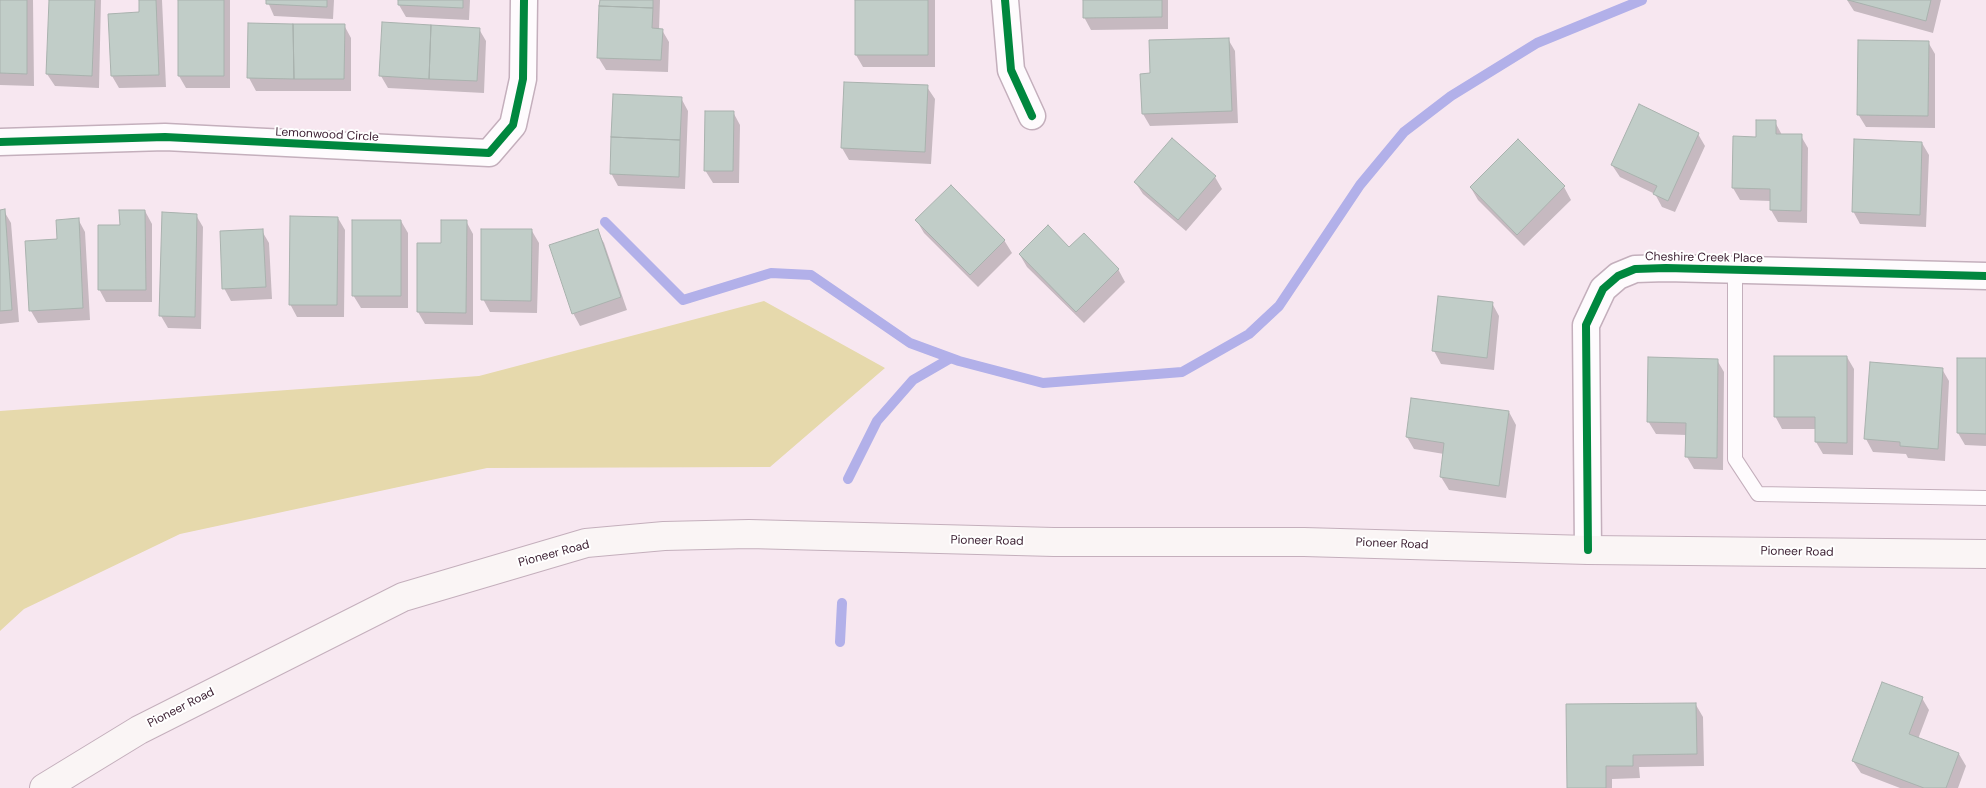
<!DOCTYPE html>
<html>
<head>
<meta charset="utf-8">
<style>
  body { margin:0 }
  canvas { display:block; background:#f7e7f0 }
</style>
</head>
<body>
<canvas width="1986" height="788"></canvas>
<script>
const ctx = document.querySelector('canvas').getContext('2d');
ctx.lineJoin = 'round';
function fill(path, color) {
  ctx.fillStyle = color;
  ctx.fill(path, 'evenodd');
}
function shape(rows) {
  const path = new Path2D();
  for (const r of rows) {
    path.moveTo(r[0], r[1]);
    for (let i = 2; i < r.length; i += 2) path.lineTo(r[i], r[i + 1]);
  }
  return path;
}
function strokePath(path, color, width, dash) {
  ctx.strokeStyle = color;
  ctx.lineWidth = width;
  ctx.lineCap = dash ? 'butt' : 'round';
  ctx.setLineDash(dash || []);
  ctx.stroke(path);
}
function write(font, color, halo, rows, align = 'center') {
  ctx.font = font + ' "DM Sans",sans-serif';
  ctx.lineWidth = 4;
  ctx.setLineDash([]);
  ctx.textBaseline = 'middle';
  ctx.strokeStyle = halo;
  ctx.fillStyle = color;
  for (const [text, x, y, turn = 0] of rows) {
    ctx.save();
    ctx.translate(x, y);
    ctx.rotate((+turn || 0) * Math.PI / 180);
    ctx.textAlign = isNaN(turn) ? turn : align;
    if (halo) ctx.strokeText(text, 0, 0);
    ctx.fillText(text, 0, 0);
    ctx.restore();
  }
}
const green = shape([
  [764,301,885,368,770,467,487,468,180,534,24,609,0,631,0,411,479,376]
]);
const shadow = shape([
  [0,0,33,0,34,86,0,85],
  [50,0,101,0,99,88,55,86,47,74],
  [140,0,162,0,166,87,119,88,112,76,109,15,140,14],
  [179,0,230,0,230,88,186,88,179,76],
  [267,0,334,0,333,19,274,16],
  [399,0,470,0,469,20,406,17,399,5],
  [600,0,660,0,659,30,662,30,669,42,668,72,606,70,598,57],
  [856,0,935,0,935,67,863,67,856,55],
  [1084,0,1168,0,1168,29,1091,30,1084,17],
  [1847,0,1941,0,1933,33,1854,11],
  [249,25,344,25,351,38,351,91,256,91,249,78],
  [479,29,486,41,484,93,388,88,381,76],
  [1228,39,1235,51,1238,123,1150,126,1143,114,1151,74],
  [1928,42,1935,54,1935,128,1866,127,1858,114],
  [927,87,935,99,931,164,849,160,842,148],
  [681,98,688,111,685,189,618,186,611,173],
  [733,112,740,125,739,183,713,183,705,170],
  [1775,122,1782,135,1801,136,1808,148,1807,223,1778,222,1771,210,1771,201,1740,200,1733,188,1734,137,1757,138],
  [1698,134,1705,146,1675,212,1662,207,1655,194,1620,177,1612,165],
  [1518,141,1564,187,1571,200,1524,246,1478,200,1471,188],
  [1922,143,1929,155,1926,227,1860,224,1853,211],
  [1215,177,1222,189,1186,231,1143,194,1135,182],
  [0,211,4,211,11,223,19,322,0,324],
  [145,211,152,224,152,302,106,302,99,289,121,226],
  [196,215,203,227,201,329,168,328,161,316],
  [338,218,345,230,344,317,297,317,290,304],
  [78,219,85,232,90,320,38,323,31,311,58,241],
  [401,221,408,233,408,308,361,308,353,295],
  [466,221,473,234,473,325,425,324,418,312,443,245],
  [917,221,1004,240,1012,253,978,287,924,233],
  [262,231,269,243,272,299,231,301,224,288],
  [532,231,539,243,537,313,490,312,483,299],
  [597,231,604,243,627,310,580,326,573,313],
  [1069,249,1118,269,1125,282,1084,323,1027,267,1020,255],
  [1492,303,1499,316,1494,370,1441,364,1434,351],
  [1847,357,1854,369,1853,455,1823,454,1816,442,1816,429,1782,429,1775,416],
  [1959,359,1986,359,1986,446,1965,445,1958,433],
  [1717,360,1724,372,1723,470,1694,469,1687,457,1687,435,1656,434,1648,421],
  [1871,364,1942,369,1949,381,1945,461,1908,458,1906,454,1873,452,1866,439],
  [1509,412,1516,425,1506,498,1449,490,1441,477,1444,454,1414,449,1407,437],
  [1922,698,1929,710,1918,739,1959,754,1966,766,1958,788,1900,788,1861,773,1853,761],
  [1696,705,1703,717,1704,766,1639,767,1640,778,1612,779,1612,788,1568,788]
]);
const stream = shape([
  [605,222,683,300,771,273,811,275,910,343,959,361,1043,383,1182,372,1249,334,1279,306,1360,185,1404,132,1451,96,1537,43,1642,0],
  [848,479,877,421,913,380,951,358],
  [840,642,842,603]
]);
const building = shape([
  [0,0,27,0,27,74,0,73,0,0],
  [49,0,95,0,92,76,46,74,49,0],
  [139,0,156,0,159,75,111,76,108,14,139,12,139,0],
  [178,0,224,0,224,76,178,76,178,0],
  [266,0,327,0,327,7,266,4,266,0],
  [398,0,463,0,463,8,398,5,398,0],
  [600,0,653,0,653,8,599,6,600,0],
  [855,0,928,0,928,55,855,55,855,0],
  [1083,0,1162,0,1162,17,1083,18,1083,0],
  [1848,0,1931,0,1926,21,1848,0],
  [599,6,653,8,652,28,663,29,661,60,597,58,599,6],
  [382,22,431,25,429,79,379,76,382,22],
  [248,23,293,24,294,79,247,78,248,23],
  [293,24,345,24,344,79,294,79,293,24],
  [431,25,480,28,477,81,429,79,431,25],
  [1229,38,1232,111,1142,114,1140,74,1150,73,1149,40,1229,38],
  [1858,40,1929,41,1928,116,1857,115,1858,40],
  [844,82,928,85,925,152,841,148,844,82],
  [613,94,682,97,680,140,611,137,613,94],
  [1639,104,1699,133,1668,201,1653,194,1657,186,1611,165,1639,104],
  [705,111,734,111,733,171,704,171,705,111],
  [1756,120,1776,120,1776,134,1802,134,1801,211,1770,210,1770,189,1732,188,1733,136,1756,137,1756,120],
  [611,137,680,140,679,177,610,174,611,137],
  [1172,138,1216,176,1178,220,1134,182,1172,138],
  [1518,139,1565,186,1517,235,1470,187,1518,139],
  [1854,139,1922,142,1920,215,1852,212,1854,139],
  [951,185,1005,240,970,275,915,220,951,185],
  [5,209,12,310,0,311,0,210,5,209],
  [119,210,145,210,146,290,98,290,98,225,120,225,119,210],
  [162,212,197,214,195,317,159,316,162,212],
  [290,216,338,217,337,305,289,305,290,216],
  [79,218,83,308,29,311,25,241,57,239,56,220,79,218],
  [352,220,401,220,401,296,352,296,352,220],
  [441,220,467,220,466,313,417,312,417,243,441,243,441,220],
  [1048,225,1069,247,1084,233,1119,269,1076,312,1019,254,1048,225],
  [263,229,266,287,222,289,220,231,263,229],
  [481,229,532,229,531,301,481,300,481,229],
  [598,229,621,297,572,314,549,245,598,229],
  [1438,296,1493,302,1487,358,1432,351,1438,296],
  [1774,356,1847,356,1847,443,1815,442,1815,417,1774,417,1774,356],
  [1648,357,1718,359,1717,458,1685,457,1686,423,1647,422,1648,357],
  [1957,358,1986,358,1986,434,1957,433,1957,358],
  [1870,362,1943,368,1938,449,1900,446,1900,442,1864,439,1870,362],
  [1411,398,1509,411,1499,486,1440,477,1444,443,1406,437,1411,398],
  [1882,682,1923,697,1909,734,1959,753,1946,788,1924,788,1852,761,1882,682],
  [1696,703,1697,754,1633,755,1633,766,1606,766,1606,788,1567,788,1566,704,1696,703]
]);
const lane = shape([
  [1735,270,1735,459,1758,494,1986,498]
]);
const street = shape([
  [1005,0,1011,70,1032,116],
  [0,142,165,137,489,153,513,125,523,79,524,0],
  [1588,550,1586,325,1603,289,1618,276,1635,269,1666,268,1986,276]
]);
const secondary = shape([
  [44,788,139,730,403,597,586,543,664,536,749,534,1054,542,1304,542,1588,550,1986,554]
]);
const cycleway = shape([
  [1005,0,1011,70,1032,116],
  [0,142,165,137,489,153,513,125,523,79,524,0],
  [1588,550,1586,325,1603,289,1618,276,1635,269,1666,268,1986,276]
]);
const streetNames = [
  ["Lemonwood Circle",327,135,3],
  ["Cheshire Creek Place",1704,258,1],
  ["Pioneer Road",987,541,1],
  ["Pioneer Road",1392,544,2],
  ["Pioneer Road",1797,552,1],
  ["Pioneer Road",554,554,-15],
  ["Pioneer Road",181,708,-27]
];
fill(green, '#e6d9ac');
fill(shadow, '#0003');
strokePath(stream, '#b2b0e9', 10);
fill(building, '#c1cdc8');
strokePath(building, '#a9b2ae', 1);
strokePath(lane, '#c4afbc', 16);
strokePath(street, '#c4afbc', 29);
strokePath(secondary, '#c4afbc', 30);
strokePath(lane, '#fefbfd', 14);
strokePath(street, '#fefbfd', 26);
strokePath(secondary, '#faf5f5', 28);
strokePath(cycleway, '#00873e', 8);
write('12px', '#3e2234', '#fff', streetNames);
</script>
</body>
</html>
